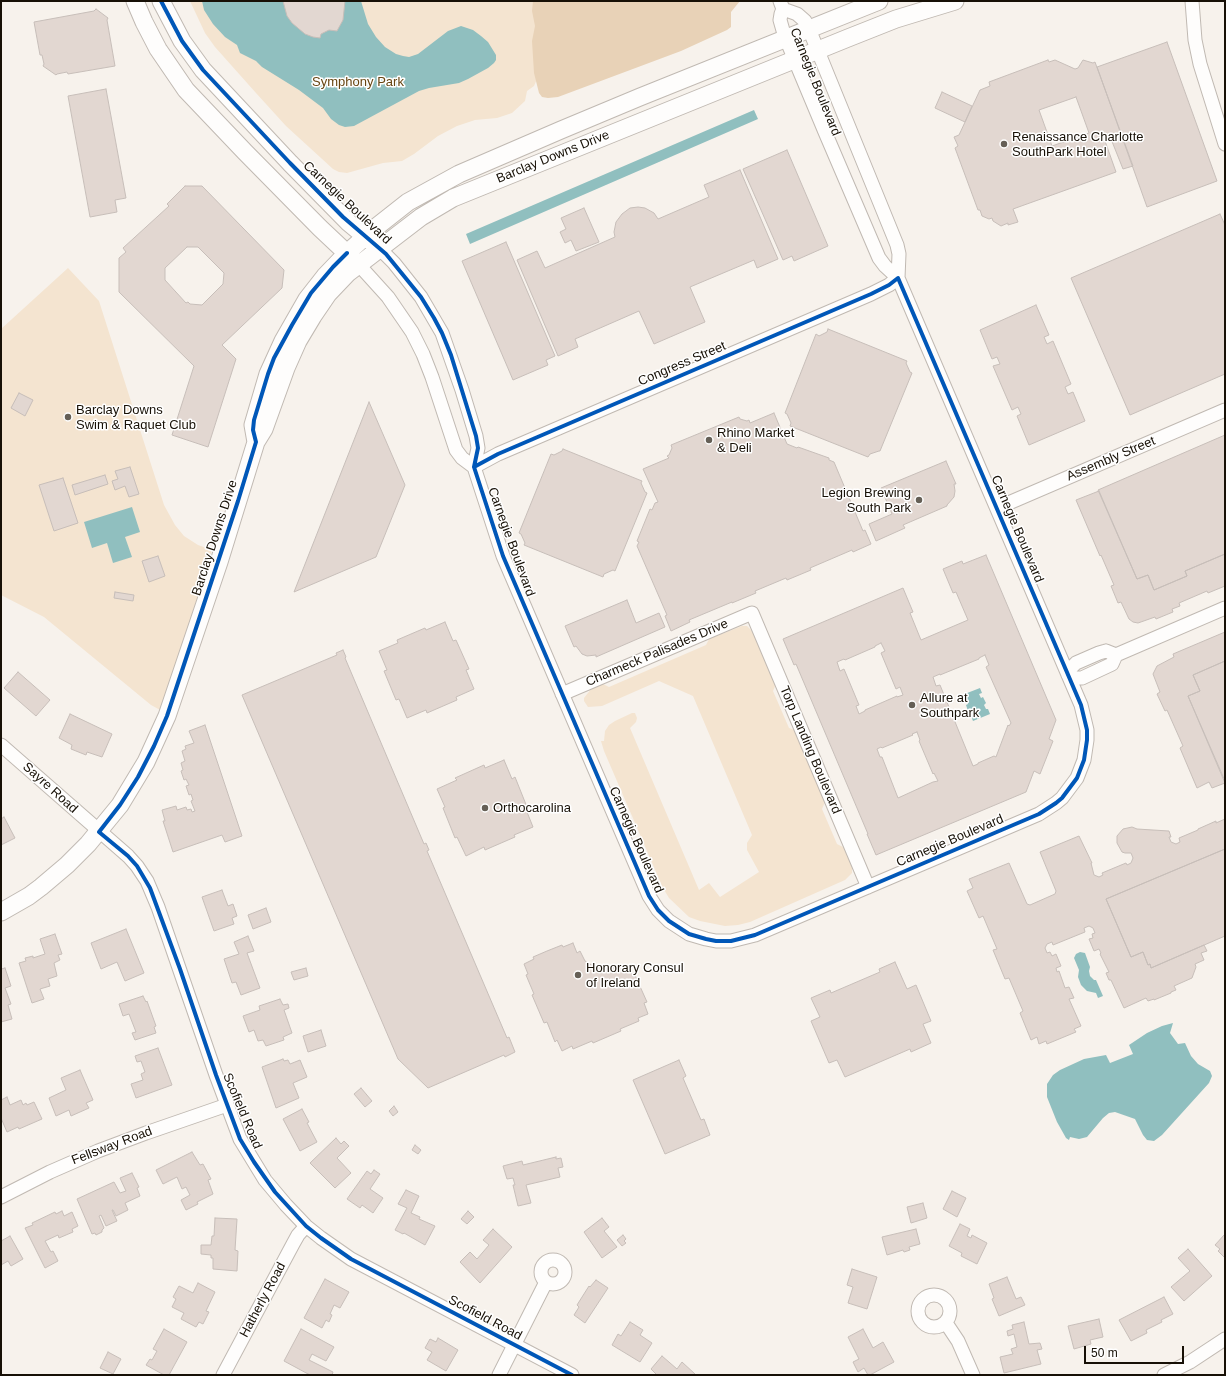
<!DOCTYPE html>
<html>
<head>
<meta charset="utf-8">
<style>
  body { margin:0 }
  #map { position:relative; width:1226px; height:1376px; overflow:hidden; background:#f7f2ec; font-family:Helvetica,sans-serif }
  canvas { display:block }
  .frame { position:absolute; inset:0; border:2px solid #171006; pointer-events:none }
  .scale { position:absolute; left:1084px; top:1346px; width:100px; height:18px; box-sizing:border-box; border:2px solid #171006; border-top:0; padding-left:5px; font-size:12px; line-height:14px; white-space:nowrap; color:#171006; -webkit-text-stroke:3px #fff; paint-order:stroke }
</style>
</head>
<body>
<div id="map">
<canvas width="1226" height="1376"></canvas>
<div class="frame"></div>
<div class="scale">50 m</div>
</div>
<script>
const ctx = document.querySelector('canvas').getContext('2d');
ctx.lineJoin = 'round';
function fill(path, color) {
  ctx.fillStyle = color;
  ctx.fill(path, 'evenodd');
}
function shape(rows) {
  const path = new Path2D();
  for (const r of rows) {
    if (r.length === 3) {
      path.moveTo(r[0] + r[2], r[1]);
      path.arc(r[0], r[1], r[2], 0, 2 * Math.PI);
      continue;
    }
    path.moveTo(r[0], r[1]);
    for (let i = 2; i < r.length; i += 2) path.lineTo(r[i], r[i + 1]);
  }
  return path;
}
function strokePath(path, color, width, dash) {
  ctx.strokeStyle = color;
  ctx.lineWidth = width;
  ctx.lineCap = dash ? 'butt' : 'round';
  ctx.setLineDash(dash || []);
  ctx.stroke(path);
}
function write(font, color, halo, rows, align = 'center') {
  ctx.font = font + ' Helvetica,sans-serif';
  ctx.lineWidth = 3;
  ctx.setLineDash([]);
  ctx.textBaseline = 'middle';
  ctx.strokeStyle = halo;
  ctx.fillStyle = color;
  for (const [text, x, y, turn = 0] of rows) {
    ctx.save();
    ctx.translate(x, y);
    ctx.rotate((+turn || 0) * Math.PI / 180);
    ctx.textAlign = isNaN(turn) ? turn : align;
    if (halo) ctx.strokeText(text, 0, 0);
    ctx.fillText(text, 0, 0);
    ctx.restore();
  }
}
const green = shape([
  [190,1,567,1,544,63,534,86,527,91,525,101,512,113,497,118,475,120,457,126,438,136,414,154,402,161,383,163,347,173,339,172,333,169,286,126,256,93,215,47,205,33],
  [68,268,99,301,164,505,175,525,184,536,198,545,212,550,162,711,151,705,44,617,1,595,1,329],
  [742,626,747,626,751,630,754,635,776,684,773,691,789,728,795,730,825,802,822,809,837,844,845,848,852,868,852,873,845,880,750,922,738,925,725,926,700,921,689,917,669,898,663,888,604,751,601,741,604,741,605,731,609,725,615,721,632,713,635,713,637,718,636,722,630,728,699,890,709,883,720,897,759,872,747,850,747,843,752,835,693,696,659,681,602,706,588,707,584,701,584,698,591,689,603,684,609,687,706,645,709,639]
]);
const forest = shape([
  [533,1,740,1,731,12,731,27,727,30,681,51,558,97,548,98,542,97,539,93,534,73,532,41,535,26,532,11]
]);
const water = shape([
  [202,1,361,1,368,24,376,37,385,47,396,54,403,56,409,57,418,54,448,31,461,26,473,30,481,36,488,42,496,55,496,60,494,63,488,68,468,79,459,83,429,88,419,91,354,126,345,127,339,125,331,119,323,108,299,90,262,67,256,61,240,53,237,45,225,37,213,24,204,10],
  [754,110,758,119,470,244,466,234],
  [132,507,140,532,125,537,132,557,113,563,107,543,92,548,84,522],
  [980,688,982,693,979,694,981,698,983,697,986,703,984,705,986,709,988,709,990,714,973,721,971,716,973,715,971,710,968,711,966,705,968,704,966,699,964,700,962,695],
  [1080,952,1085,953,1090,967,1089,971,1090,976,1094,980,1096,980,1103,996,1098,998,1096,993,1087,991,1081,985,1078,977,1079,970,1074,958,1076,954],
  [1173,1023,1170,1033,1178,1044,1185,1043,1191,1056,1198,1064,1210,1071,1212,1076,1209,1083,1162,1135,1154,1141,1147,1140,1143,1135,1135,1119,1115,1112,1109,1113,1103,1118,1087,1137,1079,1139,1070,1137,1069,1140,1066,1138,1057,1122,1047,1097,1047,1084,1053,1075,1060,1070,1084,1059,1106,1055,1110,1063,1133,1054,1129,1045,1147,1033,1162,1026]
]);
const building = shape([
  [283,1,345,1,343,20,337,31,329,30,321,34,320,38,313,37,305,34,292,23,287,16,283,1],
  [96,9,108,18,107,20,115,66,68,74,67,72,57,74,56,75,43,66,44,64,42,55,40,55,34,22,94,11,96,9],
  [1167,42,1217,181,1147,207,1097,67,1167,42],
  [1048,60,1049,62,1055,60,1075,69,1078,68,1083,60,1093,63,1095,62,1133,166,1123,169,1111,139,1105,141,1116,172,1013,209,1018,222,1008,225,1008,223,1001,226,993,221,992,218,989,219,982,216,980,210,978,210,955,148,958,146,954,137,959,135,980,90,990,86,989,82,1048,60],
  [1076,97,1089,133,1052,146,1039,110,1076,97],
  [106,89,126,198,115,200,117,212,90,217,68,96,106,89],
  [942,92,972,106,965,122,935,108,942,92],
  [787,150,828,246,794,261,792,256,783,260,743,169,787,150],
  [740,170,778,259,757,268,754,260,690,287,705,322,654,344,639,311,575,339,578,347,558,356,517,260,537,251,545,268,615,237,614,232,616,222,622,214,630,208,638,207,645,208,654,213,658,219,709,197,704,185,740,170],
  [185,186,202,186,284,270,282,288,222,345,236,359,208,447,172,435,194,366,119,292,119,258,126,252,123,248,169,206,167,204,185,186],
  [187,247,198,247,224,273,223,284,202,305,190,304,188,302,186,303,165,280,165,268,187,247],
  [584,208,599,242,576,251,571,240,565,243,560,232,566,229,561,218,584,208],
  [1220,214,1225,225,1225,374,1130,415,1071,278,1220,214],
  [506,242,555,356,546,360,548,365,513,380,462,261,506,242],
  [1036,305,1049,335,1044,337,1047,344,1053,341,1071,384,1065,387,1068,394,1073,392,1085,421,1029,445,1017,416,1021,414,1018,407,1012,410,993,366,1000,364,997,357,992,359,980,330,1036,305],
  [828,329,907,361,906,363,910,372,912,373,880,451,879,451,870,454,868,457,790,426,791,423,787,414,785,413,816,334,819,336,827,332,828,329],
  [19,393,33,400,25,416,11,408,19,393],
  [369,402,405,485,376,557,294,592,369,402],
  [774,413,787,444,797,448,798,447,829,458,829,460,834,462,863,531,865,530,871,544,853,552,852,550,810,568,811,570,787,580,786,578,755,591,756,593,732,603,732,602,689,620,690,622,671,631,665,616,667,615,637,546,639,542,637,541,650,509,652,510,655,503,658,502,643,469,669,458,667,456,669,455,672,448,671,445,739,417,740,419,747,421,749,420,750,423,774,413],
  [1225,435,1225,554,1185,571,1187,576,1154,590,1148,575,1137,579,1098,490,1225,435],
  [563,449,642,481,641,483,645,492,647,493,615,571,613,570,604,574,603,577,524,545,525,543,521,534,519,533,551,454,554,455,562,451,563,449],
  [946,461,956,484,954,484,955,491,954,497,947,505,947,506,903,525,905,528,876,541,869,524,892,514,881,488,946,461],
  [130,467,139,494,129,497,125,486,115,490,112,481,118,479,115,471,130,467],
  [105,475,108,484,75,495,72,485,105,475],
  [63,478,78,523,54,531,39,485,63,478],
  [1099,491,1137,579,1148,575,1154,590,1187,576,1185,571,1225,554,1225,586,1208,593,1207,591,1179,603,1180,606,1172,609,1173,612,1156,619,1155,617,1138,623,1133,622,1129,619,1121,602,1118,603,1111,586,1114,585,1101,555,1100,556,1076,500,1099,491],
  [986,555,1056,720,1049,739,1053,741,1040,774,1034,771,1026,792,876,855,867,834,868,834,796,664,794,665,783,639,903,588,913,612,910,613,921,640,968,620,956,592,953,593,943,569,962,561,963,564,986,555],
  [881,643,885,651,881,653,896,689,900,687,903,695,897,697,897,696,865,710,865,711,859,714,856,706,859,705,844,669,840,671,837,662,844,659,845,660,875,647,875,646,881,643],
  [985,655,989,665,986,667,1011,723,1009,726,1008,725,996,757,994,756,978,763,978,764,973,766,940,685,936,686,933,677,940,674,940,675,979,659,979,658,985,655],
  [917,732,920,740,919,741,933,774,934,773,938,781,933,782,898,798,882,757,880,757,877,749,881,747,882,748,913,735,912,734,917,732],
  [158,556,165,576,149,582,142,561,158,556],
  [115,592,134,595,133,601,114,598,115,592],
  [627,600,636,623,659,613,665,627,596,657,596,655,587,656,582,654,576,646,574,647,565,626,627,600],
  [445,622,453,641,456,640,469,669,466,670,474,689,456,697,457,700,427,713,426,710,407,718,399,699,396,700,384,671,387,670,379,651,398,643,397,640,425,628,426,630,445,622],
  [1225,632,1225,661,1193,675,1200,691,1188,696,1225,783,1212,788,1209,782,1197,788,1180,748,1183,746,1167,710,1165,711,1157,694,1160,692,1153,674,1157,666,1174,657,1173,654,1225,632],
  [343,650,346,657,345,658,424,844,426,843,429,850,427,851,507,1038,509,1037,515,1052,505,1057,504,1055,428,1088,398,1059,242,695,337,655,336,653,343,650],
  [1225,661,1225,781,1188,696,1200,691,1193,675,1225,661],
  [18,672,50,700,36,716,4,688,18,672],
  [70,714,112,734,102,757,87,752,86,755,71,749,72,745,59,738,70,714],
  [205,725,242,836,225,842,222,835,173,852,163,821,165,821,162,810,176,806,177,810,186,807,187,810,191,809,192,812,195,811,191,801,193,800,191,794,189,795,186,786,189,785,186,779,184,780,181,771,183,770,181,763,185,761,182,751,186,749,185,746,194,743,189,731,205,725],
  [504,760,512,779,515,777,527,807,525,807,533,827,514,835,515,837,485,850,484,847,466,856,457,837,455,838,443,808,445,807,437,789,457,780,455,778,484,765,485,768,504,760],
  [4,817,15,838,1,845,1,819,4,817],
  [1225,819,1225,849,1106,899,1131,957,1143,952,1148,965,1150,964,1151,968,1204,945,1207,951,1201,953,1204,960,1195,964,1196,967,1192,978,1174,986,1176,990,1171,992,1171,993,1154,1000,1154,999,1148,1001,1146,998,1124,1008,1111,980,1109,980,1106,973,1109,972,1100,954,1101,953,1099,949,1094,951,1089,939,1093,938,1092,934,1095,933,1093,928,1089,926,1084,928,1085,932,1053,945,1052,942,1047,944,1045,948,1047,953,1050,952,1052,956,1056,954,1061,966,1056,968,1057,972,1059,971,1065,988,1069,987,1074,998,1069,999,1081,1026,1074,1029,1076,1032,1047,1044,1046,1041,1039,1044,1037,1037,1031,1040,1020,1013,1023,1011,1009,978,1005,979,993,950,997,949,983,916,979,918,967,891,973,888,969,879,1009,863,1027,904,1030,905,1055,894,1056,891,1040,852,1079,836,1092,863,1091,863,1094,875,1099,877,1103,875,1102,873,1126,863,1127,865,1131,863,1133,858,1131,853,1125,853,1122,852,1117,843,1117,836,1123,829,1132,827,1137,829,1169,831,1171,837,1169,837,1171,842,1176,844,1180,842,1179,838,1198,830,1198,829,1216,821,1216,823,1225,819],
  [1225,849,1225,936,1151,968,1150,964,1148,965,1143,952,1131,957,1106,899,1225,849],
  [222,890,228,906,233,904,237,916,232,918,234,924,214,931,202,897,222,890],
  [266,908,271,922,253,929,248,915,266,908],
  [126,929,144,973,125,981,117,962,101,969,91,943,126,929],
  [55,934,62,954,58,955,60,960,54,963,57,976,48,979,50,986,40,989,44,999,32,1003,19,963,26,961,25,958,33,956,33,958,45,954,40,939,55,934],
  [248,936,254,951,247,953,260,988,241,995,236,982,232,983,224,959,239,954,234,942,248,936],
  [573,943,577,953,580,951,585,961,595,967,605,969,617,967,618,969,628,965,632,974,634,973,647,1002,644,1003,648,1014,638,1018,639,1021,620,1029,621,1031,593,1043,592,1041,573,1049,572,1046,562,1051,557,1040,555,1042,547,1022,544,1023,532,995,534,994,526,975,528,974,524,964,534,959,533,957,547,951,562,945,563,947,573,943],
  [895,962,907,989,916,985,931,1021,923,1024,931,1043,911,1052,910,1049,845,1077,837,1060,829,1063,811,1021,820,1017,811,998,830,990,831,993,880,972,879,969,895,962],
  [5,968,11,986,5,988,11,1004,8,1005,12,1019,1,1022,1,969,5,968],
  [306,968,308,976,294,980,291,972,306,968],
  [143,996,146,1002,147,1001,156,1026,154,1027,156,1033,135,1040,132,1033,136,1032,129,1014,123,1016,119,1004,143,996],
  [280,999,283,1005,288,1004,289,1008,284,1010,292,1033,283,1037,284,1040,266,1046,263,1040,258,1041,254,1030,249,1032,243,1016,260,1010,259,1006,280,999],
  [321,1030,326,1046,308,1052,303,1036,321,1030],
  [158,1048,172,1085,136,1098,131,1084,143,1080,141,1074,145,1072,141,1061,137,1062,135,1056,158,1048],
  [283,1059,284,1061,288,1060,290,1064,300,1060,307,1077,293,1083,299,1098,276,1108,262,1067,283,1059],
  [679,1060,686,1076,683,1078,701,1120,704,1119,710,1135,665,1154,633,1080,679,1060],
  [80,1070,93,1100,86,1103,89,1108,71,1116,69,1110,56,1116,49,1098,66,1090,61,1078,80,1070],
  [361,1088,372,1101,365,1107,354,1094,361,1088],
  [7,1097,10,1105,21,1100,23,1105,26,1103,27,1105,34,1102,42,1119,19,1129,18,1127,7,1132,1,1118,1,1100,7,1097],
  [394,1106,398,1112,393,1116,389,1111,394,1106],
  [302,1109,309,1122,307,1123,317,1142,300,1151,283,1119,302,1109],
  [336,1138,341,1144,344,1141,349,1146,337,1158,351,1173,335,1188,310,1163,336,1138],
  [415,1145,421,1150,418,1154,412,1150,415,1145],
  [192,1152,200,1165,203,1164,211,1179,208,1180,213,1194,197,1202,198,1204,186,1210,181,1200,190,1195,186,1187,182,1189,177,1177,163,1184,156,1170,192,1152],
  [556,1157,556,1159,561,1158,563,1167,558,1168,560,1177,526,1185,531,1203,518,1206,513,1185,515,1185,513,1178,507,1179,503,1166,522,1161,523,1165,556,1157],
  [374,1170,380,1174,370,1189,383,1198,373,1213,362,1205,360,1208,347,1199,367,1171,371,1174,374,1170],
  [132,1173,139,1187,137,1188,140,1196,125,1203,128,1210,116,1216,113,1210,112,1210,117,1221,106,1226,101,1215,99,1216,104,1228,102,1230,102,1232,96,1235,95,1233,92,1234,77,1199,114,1182,120,1193,126,1191,120,1178,132,1173],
  [406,1190,419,1196,411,1213,420,1217,419,1219,435,1226,425,1245,404,1233,403,1234,395,1230,407,1208,398,1204,406,1190],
  [952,1191,966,1198,957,1217,943,1209,952,1191],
  [923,1203,927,1218,911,1223,907,1207,923,1203],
  [62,1211,64,1216,72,1212,78,1226,72,1229,73,1232,59,1238,58,1235,45,1241,51,1252,53,1251,58,1261,45,1268,25,1228,33,1225,32,1223,55,1212,56,1214,62,1211],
  [468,1211,474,1217,467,1224,461,1219,468,1211],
  [215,1218,237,1219,235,1250,238,1251,237,1271,213,1269,213,1258,211,1258,211,1255,201,1254,201,1245,211,1245,212,1236,214,1236,215,1218],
  [602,1218,609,1227,604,1231,617,1247,602,1258,584,1232,602,1218],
  [960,1224,970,1229,967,1236,971,1238,972,1235,987,1243,977,1264,961,1256,962,1253,949,1246,960,1224],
  [493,1229,512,1247,480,1283,460,1262,470,1252,477,1259,489,1245,483,1240,493,1229],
  [916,1229,920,1244,909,1247,910,1250,904,1252,903,1250,887,1255,882,1237,916,1229],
  [1225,1234,1225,1258,1218,1251,1220,1249,1215,1245,1225,1234],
  [623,1235,626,1239,624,1241,626,1243,622,1246,617,1240,623,1235],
  [10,1236,23,1259,11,1266,8,1261,1,1265,1,1241,10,1236],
  [1188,1249,1212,1276,1184,1301,1171,1287,1190,1271,1178,1258,1188,1249],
  [852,1269,877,1277,867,1309,848,1303,853,1287,847,1285,852,1269],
  [1007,1277,1016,1299,1021,1297,1025,1305,999,1316,992,1299,994,1298,989,1284,1007,1277],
  [325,1279,349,1292,340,1308,334,1305,330,1314,332,1315,329,1322,326,1320,322,1328,304,1318,325,1279],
  [596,1280,608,1288,585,1323,574,1315,579,1307,577,1305,589,1286,590,1287,596,1280],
  [198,1283,215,1292,206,1311,209,1312,203,1324,199,1322,196,1327,181,1319,184,1313,172,1307,176,1299,173,1297,179,1286,193,1293,198,1283],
  [1164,1297,1173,1314,1161,1320,1162,1322,1146,1330,1147,1333,1131,1341,1119,1320,1164,1297],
  [1099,1319,1103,1337,1090,1340,1091,1344,1074,1349,1068,1326,1099,1319],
  [630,1322,643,1330,640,1335,652,1343,640,1362,612,1345,618,1334,621,1336,630,1322],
  [1024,1322,1029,1344,1040,1343,1042,1349,1037,1350,1041,1364,1004,1373,1000,1357,1013,1354,1011,1349,1017,1347,1014,1334,1008,1336,1007,1331,1013,1329,1012,1325,1024,1322],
  [164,1329,187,1342,169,1375,164,1375,146,1365,150,1359,152,1360,157,1351,153,1349,164,1329],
  [301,1329,334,1347,326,1361,312,1354,309,1360,333,1372,332,1375,310,1375,284,1361,301,1329],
  [863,1329,873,1348,883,1342,894,1362,870,1375,868,1375,864,1368,858,1372,853,1362,859,1359,848,1337,863,1329],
  [438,1338,458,1350,446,1371,427,1360,432,1352,425,1348,430,1339,436,1342,438,1338],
  [108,1352,121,1359,113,1374,100,1368,108,1352],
  [662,1356,677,1369,682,1362,695,1374,694,1375,657,1375,651,1369,662,1356]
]);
const minor = shape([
  [780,1,783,9,781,14,780,20,784,34,825,132,879,258,885,266,898,278,899,254,897,245,809,29,805,21,797,14,783,9],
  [1192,1,1195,40,1200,64,1225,144],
  [380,249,394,263,421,297,442,333,462,390,476,436,478,448,474,467,503,556,649,896,658,910,669,921,689,934,706,939,716,941,731,941,755,935,1039,814,1056,803,1062,798,1077,778,1084,760,1087,740,1087,730,1081,705,898,278,889,285,871,294,498,454,474,467],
  [359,265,388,297,412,332,423,354,432,377,456,450,462,458,474,467],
  [997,508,1225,410],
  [1106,651,1116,655,1112,664,1082,678,1075,678,1068,675,1071,668,1076,663,1099,653,1106,651],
  [1116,655,1225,608],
  [562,694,752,613,868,887],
  [1,745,128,856,137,866,147,881,158,907,216,1075,240,1139,265,1180,286,1205,306,1226,321,1238,351,1259,572,1375],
  [1,1197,50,1172,98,1151,146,1133,227,1105],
  [553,1272,12],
  [934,1311,16],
  [946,1323,958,1341,973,1375],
  [223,1375,293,1244,298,1235,306,1226],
  [499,1375,546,1282],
  [1164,1375,1190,1362,1225,1339]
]);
const tertiary = shape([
  [135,1,144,22,158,49,186,90,245,152,320,228,354,260],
  [161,1,182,41,203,70,290,163,349,223,373,243],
  [256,442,253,425,268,374,283,341,307,299,325,276,347,253,375,228,408,202,459,174,561,130,640,97,879,1],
  [1,912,29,896,41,887,67,865,88,844,120,805,146,762,167,716,219,562,256,442,264,429,286,368,298,341,313,316,328,294,348,273,421,217,453,198,848,38,896,19,955,1]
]);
const cycleway = shape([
  [161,1,182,41,203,70,290,163,343,217,386,254,421,297,434,318,442,333,451,355,476,436,478,448,474,467,503,556,649,896,658,910,669,921,689,934,706,939,716,941,731,941,755,935,1039,814,1056,803,1062,798,1077,778,1084,760,1087,740,1087,730,1081,705,898,278,889,285,871,294,498,454,474,467],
  [347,253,333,267,311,293,292,325,274,358,268,374,254,420,253,430,256,442,238,501,167,716,154,746,138,777,120,805,99,832,128,856,137,866,150,888,180,969,216,1075,240,1139,254,1162,275,1192,306,1226,321,1238,351,1259,572,1375]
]);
const markers = [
  [1004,144,4,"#655f56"],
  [68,417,4,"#655f56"],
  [709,440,4,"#655f56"],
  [919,500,4,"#655f56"],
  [912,705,4,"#655f56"],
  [485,808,4,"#655f56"],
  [578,975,4,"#655f56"]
];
const parkNames = [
  ["Symphony Park",358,82]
];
const streetNames = [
  ["Carnegie Boulevard",815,82,68],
  ["Barclay Downs Drive",553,157,-22],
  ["Carnegie Boulevard",347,203,43],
  ["Congress Street",682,364,-23],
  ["Assembly Street",1111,459,-23],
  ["Carnegie Boulevard",1017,529,67],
  ["Barclay Downs Drive",215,538,-72],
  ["Carnegie Boulevard",511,542,70],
  ["Charmeck Palisades Drive",657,653,-23],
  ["Torp Landing Boulevard",810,750,67],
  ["Sayre Road",50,788,42],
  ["Carnegie Boulevard",636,840,66],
  ["Carnegie Boulevard",950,841,-23],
  ["Scofield Road",242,1111,67],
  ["Fellsway Road",112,1146,-21],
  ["Hatherly Road",263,1300,-62],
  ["Scofield Road",485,1318,28]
];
const poiNames = [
  ["Renaissance Charlotte",1012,137],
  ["SouthPark Hotel",1012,152],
  ["Barclay Downs",76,410],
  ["Swim & Raquet Club",76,425],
  ["Rhino Market",717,433],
  ["& Deli",717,448],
  ["Legion Brewing",911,493,"right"],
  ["South Park",911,508,"right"],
  ["Allure at",920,698],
  ["Southpark",920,713],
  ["Orthocarolina",493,808],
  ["Honorary Consul",586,968],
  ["of Ireland",586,983]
];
fill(green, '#f4e4d0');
fill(forest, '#e8d2b7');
fill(water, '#90bfbf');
fill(building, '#e2d7d1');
strokePath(building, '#c7beb9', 1);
strokePath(minor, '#c0b9b2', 15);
strokePath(tertiary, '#c0b9b2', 19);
strokePath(minor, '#fefdfc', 13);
strokePath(tertiary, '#fefdfc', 17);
strokePath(cycleway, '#0057b8', 4);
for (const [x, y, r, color] of markers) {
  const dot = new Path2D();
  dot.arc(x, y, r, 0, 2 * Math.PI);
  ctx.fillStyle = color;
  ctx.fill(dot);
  strokePath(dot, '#fff', 1.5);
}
write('13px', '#684512', '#fff', parkNames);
write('13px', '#171006', '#fff', streetNames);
write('13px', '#171006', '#fff', poiNames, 'left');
</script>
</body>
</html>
